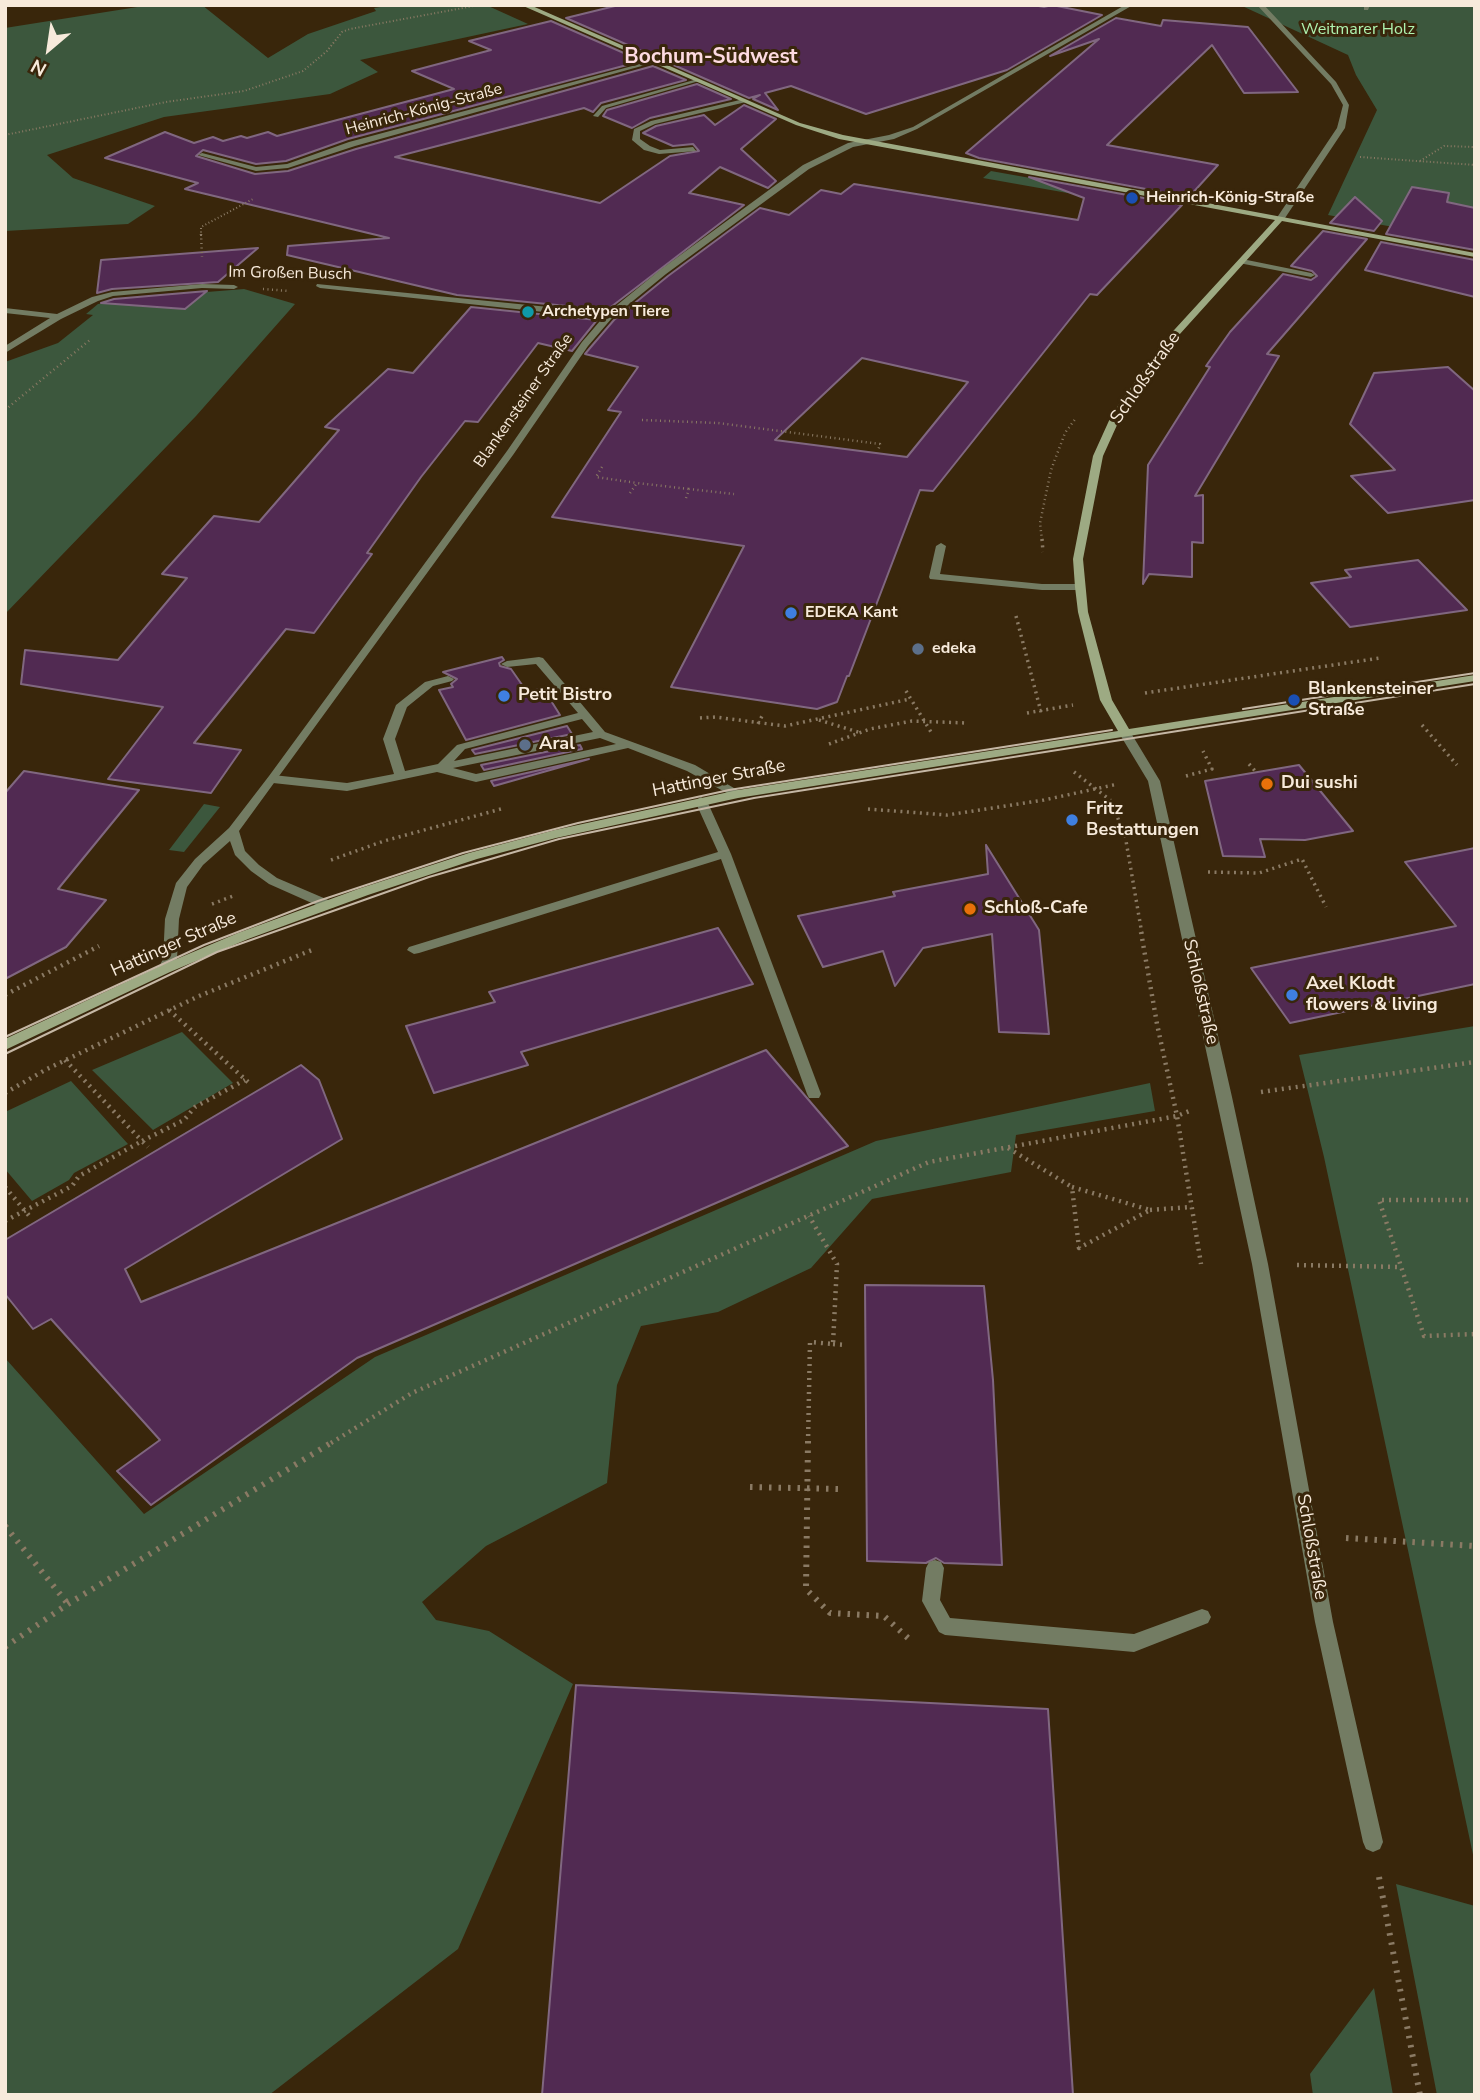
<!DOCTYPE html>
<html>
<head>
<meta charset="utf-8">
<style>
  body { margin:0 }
  #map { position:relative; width:1480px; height:2100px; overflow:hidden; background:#39260b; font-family:"Nunito Sans",sans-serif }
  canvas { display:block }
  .frame { position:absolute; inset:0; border:7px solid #f7eadb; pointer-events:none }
  .north { position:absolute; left:14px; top:14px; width:70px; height:70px; -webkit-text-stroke:5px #39260b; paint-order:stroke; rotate:209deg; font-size:19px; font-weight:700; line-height:28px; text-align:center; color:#f7eadb }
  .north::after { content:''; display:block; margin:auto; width:24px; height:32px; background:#f7eadb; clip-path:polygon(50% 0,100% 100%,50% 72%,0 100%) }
</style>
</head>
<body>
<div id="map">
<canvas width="1480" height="2100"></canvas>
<div class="frame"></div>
<div class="north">N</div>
</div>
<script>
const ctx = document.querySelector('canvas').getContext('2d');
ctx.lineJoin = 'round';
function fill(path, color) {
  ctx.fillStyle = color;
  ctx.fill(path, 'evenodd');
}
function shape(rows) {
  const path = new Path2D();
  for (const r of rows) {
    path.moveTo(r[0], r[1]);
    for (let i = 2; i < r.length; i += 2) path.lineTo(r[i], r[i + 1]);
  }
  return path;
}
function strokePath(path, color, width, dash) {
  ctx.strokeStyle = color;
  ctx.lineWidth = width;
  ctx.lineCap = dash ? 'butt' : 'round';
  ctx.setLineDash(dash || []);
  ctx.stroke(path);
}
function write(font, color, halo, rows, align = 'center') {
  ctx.font = font + ' "Nunito Sans",sans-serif';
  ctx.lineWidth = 6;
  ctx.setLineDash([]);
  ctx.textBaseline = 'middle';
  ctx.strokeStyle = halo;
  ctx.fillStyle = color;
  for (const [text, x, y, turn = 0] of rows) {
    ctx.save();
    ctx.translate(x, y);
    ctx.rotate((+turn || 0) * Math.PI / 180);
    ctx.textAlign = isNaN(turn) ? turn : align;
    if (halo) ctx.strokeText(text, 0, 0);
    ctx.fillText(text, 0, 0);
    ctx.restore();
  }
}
const green = shape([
  [150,5,202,5,268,58,308,34,376,11,374,8,393,5,486,5,528,24,360,60,378,72,330,94,164,117,47,155,73,178,155,206,128,224,5,231,5,28],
  [1240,5,1475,5,1475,242,1328,215,1377,110,1356,75,1348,55],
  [991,171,1064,184,1107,200,983,178],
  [244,289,295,304,196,416,5,614,5,362,58,343,93,315,86,314,98,304,132,298],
  [204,804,220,807,184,852,169,850],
  [1475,1026,1475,1864,1324,1157,1299,1055],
  [182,1032,233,1083,153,1130,92,1070],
  [71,1081,128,1144,74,1173,69,1180,32,1201,5,1169,5,1112],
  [1150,1083,1155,1111,1016,1135,1011,1172,872,1199,811,1268,718,1312,641,1326,617,1385,607,1483,486,1546,422,1602,436,1620,489,1631,573,1684,458,1949,269,2095,5,2095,5,1358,144,1514,375,1357,876,1141],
  [1396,1884,1475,1906,1475,2095,1437,2095],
  [1374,1988,1393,2095,1313,2095,1310,2074]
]);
const building = shape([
  [619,5,1033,5,1044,7,1052,5,1102,15,1007,70,866,114,791,86,765,93,778,110,753,99,760,95,749,98,566,18,619,5],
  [1116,18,1161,26,1163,20,1248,27,1298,92,1244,93,1212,45,1107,145,1218,165,1189,197,979,158,966,153,1099,39,1050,56,1116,18],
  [551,21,642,61,348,139,286,161,256,164,203,150,196,156,255,174,288,171,356,149,653,66,686,80,601,103,593,112,584,108,395,157,600,203,670,156,699,151,693,144,673,146,643,133,656,126,704,115,715,125,744,105,776,119,741,149,776,181,768,188,720,167,689,193,744,205,607,310,457,295,287,255,288,246,389,238,185,189,198,183,105,158,165,132,194,143,213,137,223,141,241,136,247,138,268,132,277,136,454,89,412,71,491,50,469,41,551,21],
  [697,84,731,99,650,118,632,128,603,116,607,110,697,84],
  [1029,177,1182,205,1097,295,1090,294,933,491,920,490,849,676,847,676,837,702,817,709,671,687,744,546,552,517,621,412,608,410,638,367,585,354,590,348,614,320,668,276,760,208,789,215,821,190,841,194,854,184,1078,220,1084,198,1029,177],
  [862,358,968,382,907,457,775,440,862,358],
  [1412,187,1449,193,1447,202,1475,208,1475,250,1386,234,1412,187],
  [1355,197,1382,221,1374,231,1330,223,1355,197],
  [1323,231,1367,239,1267,354,1279,356,1195,496,1203,495,1203,543,1192,542,1192,577,1149,574,1143,584,1148,465,1210,367,1206,366,1230,332,1283,274,1311,280,1317,276,1312,271,1291,266,1323,231],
  [1381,242,1475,260,1475,297,1365,270,1381,242],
  [258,248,218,282,112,289,97,293,101,260,258,248],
  [207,291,185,309,101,303,114,299,207,291],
  [471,307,597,320,572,351,538,343,478,422,465,421,421,477,367,553,372,554,314,633,286,629,194,743,241,750,211,793,108,779,163,707,21,684,25,650,118,660,187,578,162,574,214,516,259,522,339,430,325,427,388,369,413,373,471,307],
  [1448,367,1475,391,1475,500,1388,513,1351,476,1395,470,1350,424,1374,373,1448,367],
  [1418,560,1467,610,1350,627,1311,583,1351,577,1345,570,1418,560],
  [502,657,504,660,499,663,500,666,511,669,527,692,543,688,560,715,466,740,439,690,453,687,451,684,457,679,443,672,502,657],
  [567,726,572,734,475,754,472,750,567,726],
  [580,745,582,749,484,770,481,765,580,745],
  [589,759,494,786,491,781,589,759],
  [1299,765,1353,831,1305,840,1260,839,1265,857,1223,856,1205,781,1299,765],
  [24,771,139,790,58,889,106,900,66,947,5,979,5,793,24,771],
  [986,845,1039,930,1049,1034,999,1032,992,934,923,948,895,986,883,951,823,967,798,916,895,896,893,892,988,874,986,845],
  [1475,848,1475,984,1290,1023,1251,968,1456,926,1405,862,1475,848],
  [718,928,753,984,521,1052,528,1065,434,1093,406,1026,495,1002,489,992,718,928],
  [766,1050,848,1146,357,1358,151,1505,117,1471,160,1440,51,1319,33,1329,5,1294,5,1240,301,1065,319,1080,342,1139,125,1269,141,1302,766,1050],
  [865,1285,984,1286,993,1380,1002,1565,944,1563,936,1558,926,1563,867,1561,865,1285],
  [576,1685,1048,1709,1073,2095,542,2095,576,1685]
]);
const pathFar4 = shape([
  [5,135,166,102,244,91,303,71,327,51,342,32,350,29,479,5],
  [1360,157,1475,165],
  [1420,161,1444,146,1475,147],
  [201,236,201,227,253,199]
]);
const pathFar3 = shape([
  [201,234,202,257],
  [263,289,289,291],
  [5,410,91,339],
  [642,420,718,423,880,444,878,451],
  [602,467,596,477,637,483],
  [630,493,637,483,689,489],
  [686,498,689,489,734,494],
  [1042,540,1040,523,1051,470,1065,433,1076,418]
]);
const pathFar2 = shape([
  [1042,539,1043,552],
  [1016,616,1041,712],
  [906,691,931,732],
  [1145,693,1380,658],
  [1027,713,1073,705],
  [700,718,715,717,785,726,910,699],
  [819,720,861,733],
  [758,724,763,714],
  [1422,725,1457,765],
  [829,744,870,729,912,721,967,723],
  [1249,764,1256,772],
  [1074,772,1110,800,1125,835,1142,934],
  [1186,776,1212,769,1203,751],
  [868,809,947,815,1044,800,1118,784],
  [331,860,384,841,501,809],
  [1208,872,1259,873,1302,859,1326,907],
  [212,904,236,895]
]);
const pathFar1 = shape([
  [1141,932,1157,1024,1177,1116,1201,1264],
  [5,995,99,946],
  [169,1010,248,1082],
  [65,1060,142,1141,184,1120,195,1107,245,1080],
  [1261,1092,1475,1062],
  [5,1093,47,1069,199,996,312,950],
  [1008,1148,1072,1187],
  [5,1187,31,1218],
  [1072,1187,1150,1210,1079,1248,1072,1187],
  [1475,1200,1379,1200,1424,1336,1475,1334],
  [1150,1210,1192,1207],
  [5,1221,72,1186,79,1176,142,1141,148,1147],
  [1297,1265,1401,1267],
  [833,1344,846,1345],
  [331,1443,412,1393,929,1162,1177,1116,1192,1110],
  [808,1443,810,1342,833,1344,837,1264,809,1216]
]);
const path = shape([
  [808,1441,806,1589,830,1613,884,1616,909,1639],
  [750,1487,841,1489],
  [5,1526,68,1604],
  [1346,1538,1475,1546],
  [5,1647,68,1604,334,1441],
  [1379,1877,1420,2095]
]);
const lane = shape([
  [1364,5,1370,5,1368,10,1364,10,1364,5],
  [694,80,699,81,606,108,598,117,593,116,602,106,694,80],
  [744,99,746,102,655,124,640,131,640,139,650,146,660,150,693,147,696,151,659,154,644,150,632,140,634,129,651,121,744,99],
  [1242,259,1311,273,1315,275,1311,277,1239,263,1238,261,1242,259],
  [317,284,609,313,613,316,609,319,320,288,316,286,317,284],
  [941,543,946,546,940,574,1042,584,1080,584,1085,587,1080,590,1042,590,930,579,929,577,936,546,941,543],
  [539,657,543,658,605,732,695,765,744,794,742,797,734,797,687,771,628,748,476,782,437,772,347,791,273,783,267,779,273,775,347,783,394,774,383,739,396,705,425,682,448,676,454,679,452,681,433,686,407,707,395,739,405,771,438,764,457,745,578,713,536,664,507,667,501,664,507,661,539,657],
  [582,719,593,732,454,761,465,749,582,719],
  [600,738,616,744,476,774,453,768,600,738],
  [701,797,707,801,731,854,821,1094,819,1098,809,1098,807,1094,721,859,419,953,414,954,407,950,409,947,718,852,695,801,701,797],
  [935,1560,941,1562,944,1568,940,1600,950,1618,1134,1634,1202,1609,1208,1611,1211,1617,1208,1623,1134,1652,945,1635,939,1632,922,1601,926,1568,929,1562,935,1560]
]);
const street = shape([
  [1125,5,1133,5,917,129,894,139,853,147,809,169,666,274,612,318,588,346,513,455,239,831,245,851,259,865,277,878,333,902,334,905,333,908,323,908,269,884,251,871,235,855,230,841,203,865,187,887,179,919,177,959,170,972,160,972,158,969,163,959,165,919,176,883,195,859,229,828,269,776,507,451,582,342,606,314,660,270,803,165,848,143,889,135,913,127,1125,5],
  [1257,5,1264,5,1336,82,1349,105,1345,128,1283,221,1280,221,1276,219,1337,128,1343,105,1331,84,1257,5],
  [651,61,656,62,355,146,288,168,256,171,198,155,202,153,256,167,287,164,349,142,651,61],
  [202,284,234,285,238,287,234,289,202,288,113,296,98,301,61,319,5,353,5,346,50,318,5,313,5,308,57,314,92,297,112,292,202,284],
  [1125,730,1131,733,1160,781,1232,1097,1268,1264,1333,1622,1383,1842,1380,1849,1373,1852,1366,1849,1363,1842,1315,1622,1252,1264,1148,781,1119,733,1125,730]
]);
const secondary = shape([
  [521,5,530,5,800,123,843,135,1475,253,1475,257,1282,221,1170,345,1122,414,1103,456,1083,559,1088,612,1112,700,1129,729,1475,675,1475,681,738,798,556,838,477,859,368,895,248,939,170,972,5,1050,5,1039,160,966,238,933,358,889,469,853,555,830,738,790,1118,731,1100,700,1078,612,1075,587,1073,559,1093,456,1112,414,1164,341,1275,220,839,139,796,125,521,5]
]);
const tram = shape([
  [1243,709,1475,673],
  [5,1037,204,945,318,901,463,853,578,823,729,790,1112,730],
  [5,1054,217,952,429,877,559,839,754,798,1475,684]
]);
const markers = [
  [1132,198,7,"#1a4fb4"],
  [528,312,7,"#0f9aa8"],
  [791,613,7,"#3f7fe0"],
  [918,649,7,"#5c6f8a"],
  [504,696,7,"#3f7fe0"],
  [1294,700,7,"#1a4fb4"],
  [525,745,7,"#5c6f8a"],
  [1267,784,7,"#e8710a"],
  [1072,820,7,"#3f7fe0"],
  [970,909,7,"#e8710a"],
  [1292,995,7,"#3f7fe0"]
];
const farParknames = [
  ["Weitmarer Holz",1358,30]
];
const farStreetnames = [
  ["Heinrich-König-Straße",424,110,-15],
  ["Im Großen Busch",290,274,1],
  ["Blankensteiner Straße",524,401,-55]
];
const farPoinames = [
  ["Heinrich-König-Straße",1146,198],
  ["Archetypen Tiere",542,312],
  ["EDEKA Kant",805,613],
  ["edeka",932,649]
];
const streetNames = [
  ["Schloßstraße",1146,378,-55],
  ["Hattinger Straße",719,779,-11],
  ["Hattinger Straße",174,945,-24],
  ["Schloßstraße",1200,992,77],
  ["Schloßstraße",1311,1547,80]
];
const poiNames = [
  ["Blankensteiner",1308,690],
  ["Straße",1308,711],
  ["Petit Bistro",518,696],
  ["Aral",539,745],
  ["Dui sushi",1281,784],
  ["Fritz",1086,810],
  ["Bestattungen",1086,831],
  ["Schloß-Cafe",984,909],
  ["Axel Klodt",1306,985],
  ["flowers & living",1306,1006]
];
const farDistrictnames = [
  ["Bochum-Südwest",711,58]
];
fill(green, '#3c573d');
fill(building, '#512a52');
strokePath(building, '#806780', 2);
strokePath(pathFar4, '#8a7a64', 2, [1, 2.5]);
strokePath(pathFar3, '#8a7a64', 2.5, [1, 3.5]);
strokePath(pathFar2, '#8a7a64', 3.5, [2, 4.5]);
strokePath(pathFar1, '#8a7a64', 4.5, [2, 5]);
strokePath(path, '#8a7a64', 6, [2.5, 7]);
fill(lane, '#737c63');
fill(street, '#737c63');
fill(secondary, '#9daa83');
strokePath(tram, '#c5b7a5', 2);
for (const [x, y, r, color] of markers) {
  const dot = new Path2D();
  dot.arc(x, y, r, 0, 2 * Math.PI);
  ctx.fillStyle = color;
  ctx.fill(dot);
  strokePath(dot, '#39260b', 2.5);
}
write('16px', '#aff3b0', '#39260b', farParknames);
write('16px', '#f7eadb', '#39260b', farStreetnames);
write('bold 16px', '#f7eadb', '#39260b', farPoinames, 'left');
write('18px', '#f7eadb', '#39260b', streetNames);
write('bold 18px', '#f7eadb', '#39260b', poiNames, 'left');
write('bold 21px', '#fddae1', '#39260b', farDistrictnames);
</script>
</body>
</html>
